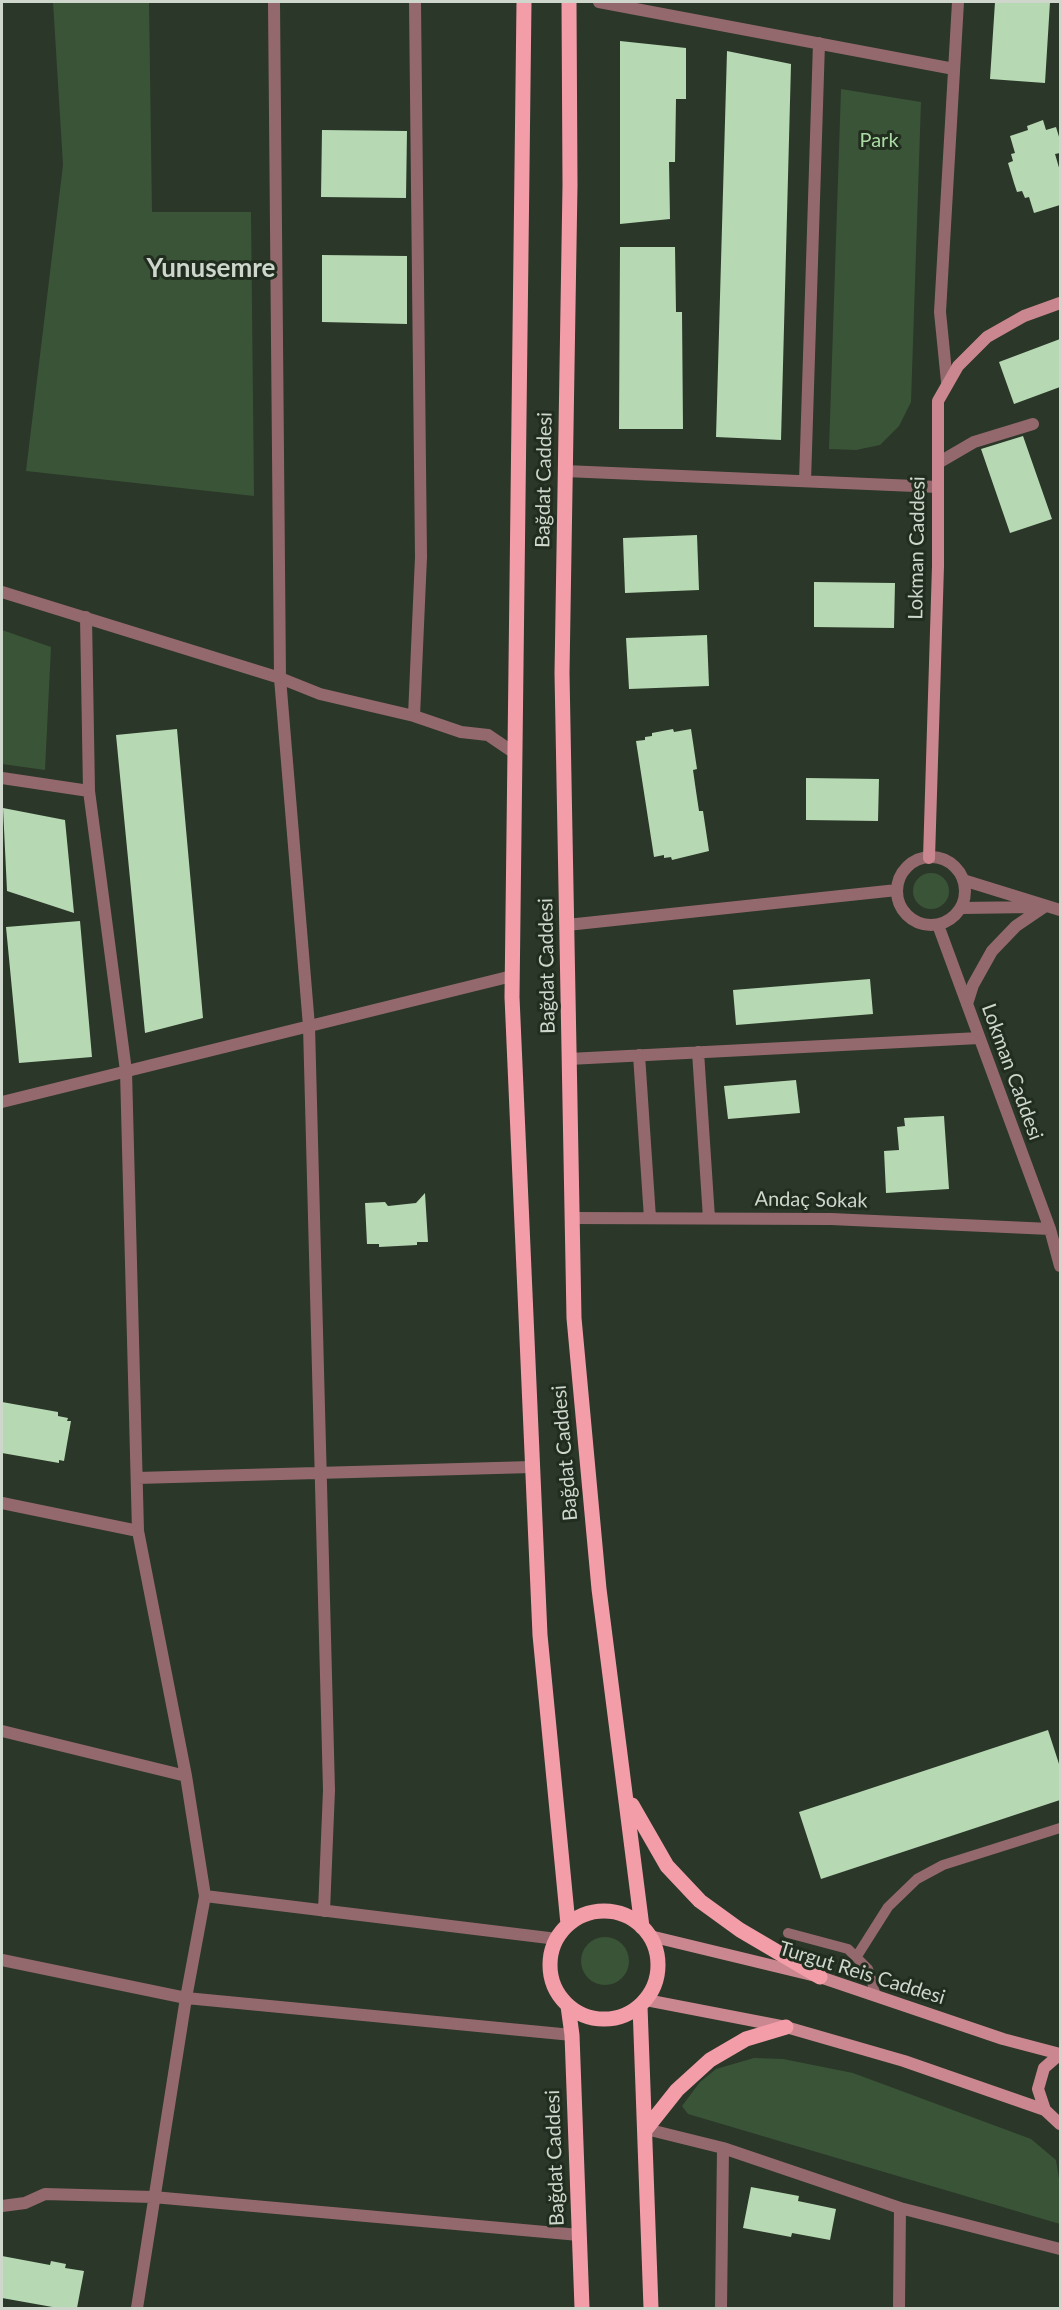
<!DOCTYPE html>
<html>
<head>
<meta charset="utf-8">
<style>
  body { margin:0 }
  #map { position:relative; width:1062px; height:2310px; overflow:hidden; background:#2b3729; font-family:Lato,sans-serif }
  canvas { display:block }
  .frame { position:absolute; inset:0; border:3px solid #cfd7cd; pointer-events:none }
</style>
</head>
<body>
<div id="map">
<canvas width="1062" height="2310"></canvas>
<div class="frame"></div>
</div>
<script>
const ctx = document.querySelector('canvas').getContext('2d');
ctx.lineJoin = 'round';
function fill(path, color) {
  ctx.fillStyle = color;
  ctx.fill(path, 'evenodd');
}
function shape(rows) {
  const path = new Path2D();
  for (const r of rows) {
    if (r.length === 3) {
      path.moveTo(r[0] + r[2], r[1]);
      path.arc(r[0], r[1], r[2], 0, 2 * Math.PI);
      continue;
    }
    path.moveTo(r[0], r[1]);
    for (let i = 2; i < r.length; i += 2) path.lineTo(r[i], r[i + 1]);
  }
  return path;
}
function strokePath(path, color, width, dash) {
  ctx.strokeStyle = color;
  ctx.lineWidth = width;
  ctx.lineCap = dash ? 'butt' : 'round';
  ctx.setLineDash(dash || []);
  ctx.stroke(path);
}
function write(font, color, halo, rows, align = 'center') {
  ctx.font = font + ' Lato,sans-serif';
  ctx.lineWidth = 6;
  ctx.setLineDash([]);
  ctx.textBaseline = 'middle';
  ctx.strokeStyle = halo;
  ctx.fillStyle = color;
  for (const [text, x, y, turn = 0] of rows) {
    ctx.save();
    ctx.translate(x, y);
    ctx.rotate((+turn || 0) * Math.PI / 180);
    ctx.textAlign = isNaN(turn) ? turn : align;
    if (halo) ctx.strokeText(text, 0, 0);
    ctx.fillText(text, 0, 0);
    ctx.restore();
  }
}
const green = shape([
  [53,2,149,2,152,212,251,212,254,496,26,471,63,165],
  [841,89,921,102,911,402,899,426,880,445,856,450,829,449],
  [2,630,51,647,45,770,2,764],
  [931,891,18],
  [605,1961,24],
  [754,2058,783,2059,853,2073,1031,2139,1056,2160,1060,2185,1060,2224,688,2114,682,2106,700,2082,716,2069]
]);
const building = shape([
  [995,2,1050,2,1045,83,990,79],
  [620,41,686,48,686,99,676,99,675,162,669,162,670,219,620,224],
  [727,51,791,64,781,440,716,437],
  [1043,120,1046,130,1056,127,1060,140,1060,153,1055,154,1060,171,1060,205,1034,213,1029,197,1025,198,1022,191,1017,192,1014,183,1008,163,1013,161,1011,154,1015,153,1010,136,1028,130,1027,126],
  [322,130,407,131,406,198,321,197],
  [620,247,675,247,676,312,682,312,683,429,619,429],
  [322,255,407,256,407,324,322,322],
  [1060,339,1060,387,1014,404,999,362],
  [1023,436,1052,519,1010,533,981,449],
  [697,535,699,590,625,593,623,538],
  [814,582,895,583,894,628,814,627],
  [707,635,709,686,629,689,626,638],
  [177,729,203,1018,145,1033,116,735],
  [673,729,674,732,691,729,697,769,693,770,696,791,699,811,703,811,709,851,672,860,671,857,664,858,664,855,654,857,636,741,645,740,645,737,652,736,652,733],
  [806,778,879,779,878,821,806,820],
  [3,808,65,820,74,913,7,891],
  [80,921,92,1057,19,1063,6,927],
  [870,979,873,1014,736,1025,733,990],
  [796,1080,800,1113,728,1119,724,1086],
  [944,1116,949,1189,886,1193,884,1151,899,1150,897,1127,905,1126,904,1118],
  [425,1193,428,1242,417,1242,417,1245,379,1247,379,1244,367,1244,365,1203,385,1202,388,1206,416,1203],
  [2,1402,58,1412,58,1416,68,1418,67,1421,71,1421,64,1461,59,1460,59,1463,2,1453],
  [1048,1730,1060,1767,1060,1800,821,1879,799,1812],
  [751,2187,799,2196,798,2201,836,2209,830,2240,792,2233,791,2237,743,2228],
  [2,2256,50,2265,51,2261,66,2264,65,2268,84,2271,77,2308,58,2308,2,2298]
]);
const lane = shape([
  [788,1933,848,1949,868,1969,876,1996],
  [857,1956,888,1907,917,1879,943,1865,1060,1828]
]);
const street = shape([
  [274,2,280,678,320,694,414,716,461,732,488,735,513,752],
  [599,2,954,69],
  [947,382,940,312,958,2],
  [938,463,974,442,1033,424],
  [565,471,938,487],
  [805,481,819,43],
  [2,592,280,678,309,1026,329,1790,324,1911],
  [86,617,89,791,126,1071,138,1531,186,1776,205,1896,186,1998,137,2308],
  [414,716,421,557,415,2],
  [2,778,89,791],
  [931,891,34],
  [963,880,1060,910],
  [961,908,1034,907],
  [567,925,897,890],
  [938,925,1050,1229,1060,1266],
  [967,1004,973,985,992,951,1016,926,1044,907],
  [698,1052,709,1218],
  [639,1055,650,1218],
  [569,1059,979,1038],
  [2,1102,512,976],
  [572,1218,831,1219,1050,1229],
  [137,1478,532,1467],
  [2,1503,138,1531],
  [2,1731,186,1776],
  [205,1896,557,1939],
  [2,1960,186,1998,572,2035],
  [646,2129,723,2148,900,2208,1060,2249],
  [2,2206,25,2203,45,2194,153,2197,579,2235],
  [721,2308,723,2148],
  [899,2308,900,2208]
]);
const secondary = shape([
  [929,858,938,566,938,401,958,366,987,337,1024,316,1060,303],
  [650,1936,820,1977,1003,2039,1060,2054],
  [646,2000,786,2027,904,2061,1045,2110],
  [1060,2054,1044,2068,1038,2089,1045,2110,1060,2124]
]);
const primary = shape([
  [524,2,512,997,540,1635,568,1924],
  [569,2,570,185,562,673,574,1318,599,1589,642,1927],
  [632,1805,667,1866,700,1901,740,1930,820,1977],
  [604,1965,54],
  [568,2006,572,2035,582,2308],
  [640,2006,651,2308],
  [646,2129,677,2090,710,2060,746,2039,786,2027]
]);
const parkNames = [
  ["Park",879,141]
];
const streetNames = [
  ["Bağdat Caddesi",544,480,-89],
  ["Lokman Caddesi",917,548,-89],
  ["Bağdat Caddesi",547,966,-91],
  ["Lokman Caddesi",1012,1072,70],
  ["Andaç Sokak",811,1200,1],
  ["Bağdat Caddesi",565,1453,-95],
  ["Turgut Reis Caddesi",862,1973,17],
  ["Bağdat Caddesi",555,2158,-92]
];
const districtNames = [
  ["Yunusemre",211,269]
];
fill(green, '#3a5437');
fill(building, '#b6d8b2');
strokePath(lane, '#94696e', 10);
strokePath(street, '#94696e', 12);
strokePath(secondary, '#ca878f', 12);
strokePath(primary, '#f39da8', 15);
write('20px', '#a9daa3', '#212d1f', parkNames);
write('20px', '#cfd7cd', '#212d1f', streetNames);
write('bold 26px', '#cfd7cd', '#212d1f', districtNames);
</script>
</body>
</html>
